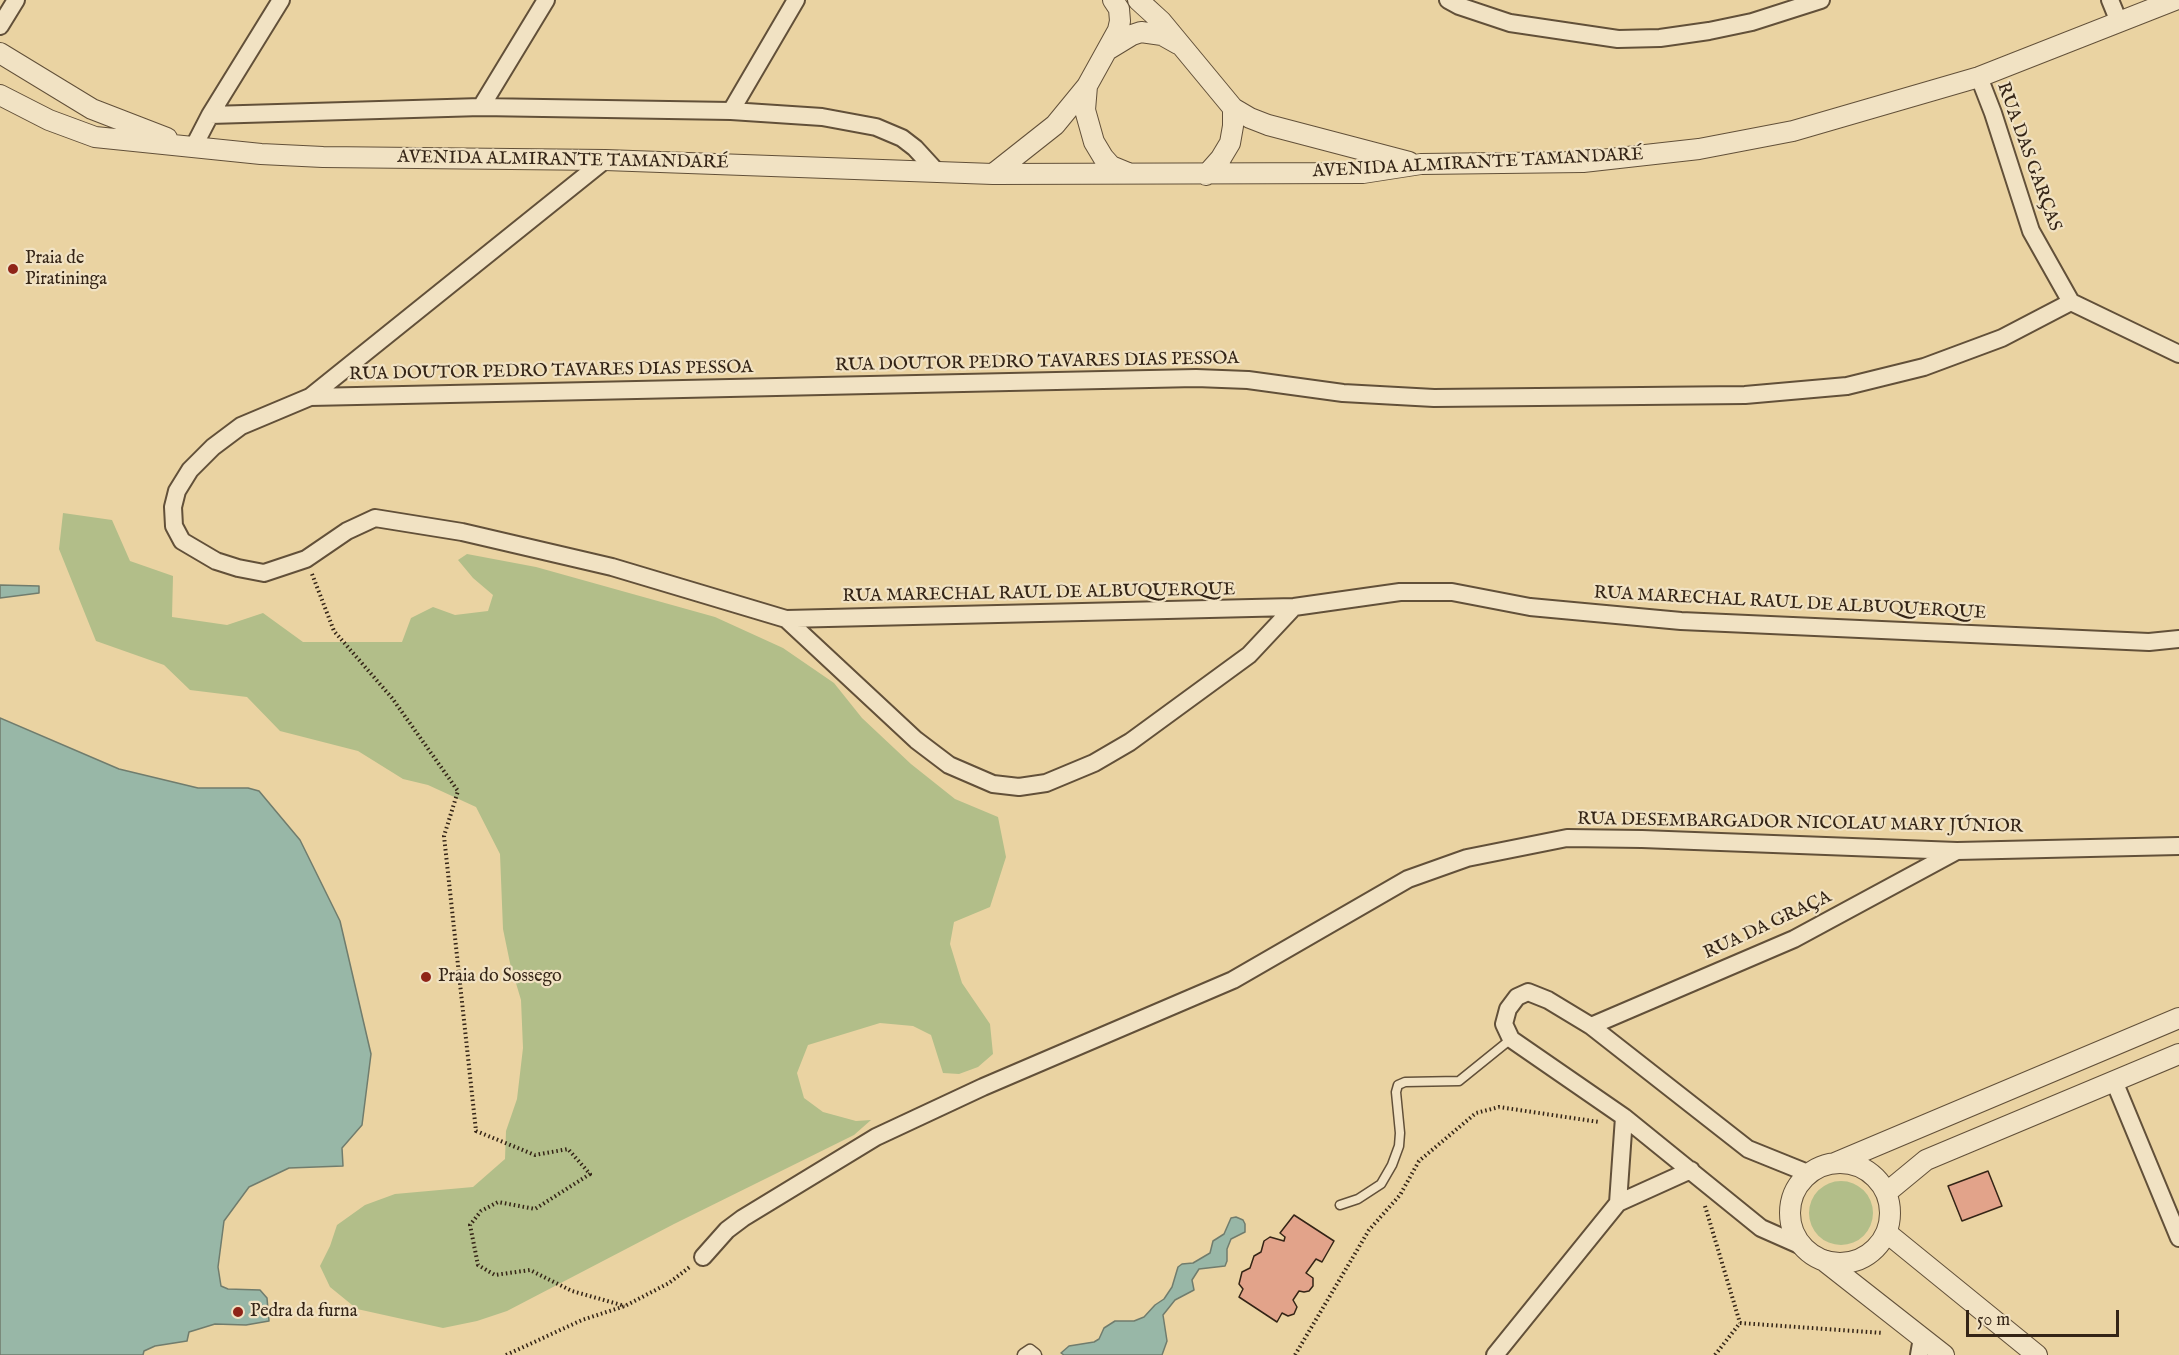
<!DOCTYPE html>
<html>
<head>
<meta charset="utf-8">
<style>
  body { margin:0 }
  #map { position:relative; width:2179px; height:1355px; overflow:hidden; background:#ead3a2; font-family:"IM FELL English",serif }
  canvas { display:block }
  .scale { position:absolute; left:1966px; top:1310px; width:153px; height:27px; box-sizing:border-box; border:3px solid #342416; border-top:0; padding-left:8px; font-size:18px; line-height:21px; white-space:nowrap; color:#342416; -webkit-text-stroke:4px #f1e2c3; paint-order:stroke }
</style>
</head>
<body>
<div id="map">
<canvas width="2179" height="1355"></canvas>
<div class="scale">50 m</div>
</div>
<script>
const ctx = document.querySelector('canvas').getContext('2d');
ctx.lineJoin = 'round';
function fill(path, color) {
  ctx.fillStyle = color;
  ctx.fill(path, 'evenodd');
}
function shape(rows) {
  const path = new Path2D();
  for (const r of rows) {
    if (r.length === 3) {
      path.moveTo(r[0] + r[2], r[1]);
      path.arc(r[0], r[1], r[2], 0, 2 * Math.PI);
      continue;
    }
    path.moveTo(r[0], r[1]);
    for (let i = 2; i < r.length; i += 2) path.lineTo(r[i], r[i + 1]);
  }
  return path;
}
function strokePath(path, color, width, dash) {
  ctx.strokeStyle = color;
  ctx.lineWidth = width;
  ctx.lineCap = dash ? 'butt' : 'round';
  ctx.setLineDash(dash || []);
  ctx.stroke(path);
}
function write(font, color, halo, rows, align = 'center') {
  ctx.font = font + ' "IM FELL English",serif';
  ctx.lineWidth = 4.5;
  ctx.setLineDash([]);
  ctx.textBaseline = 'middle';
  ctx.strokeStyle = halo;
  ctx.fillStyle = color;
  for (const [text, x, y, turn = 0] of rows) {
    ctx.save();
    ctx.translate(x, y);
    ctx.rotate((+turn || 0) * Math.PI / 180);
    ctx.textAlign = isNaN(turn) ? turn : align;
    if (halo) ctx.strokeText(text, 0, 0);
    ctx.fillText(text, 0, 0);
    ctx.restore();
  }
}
const green = shape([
  [63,513,112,520,130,561,173,576,172,617,227,625,263,613,303,642,402,642,411,618,433,607,455,615,488,611,493,595,473,578,458,560,467,554,536,567,715,617,783,648,834,683,862,718,911,764,955,799,998,817,1006,857,990,907,954,922,950,944,962,983,990,1024,993,1054,978,1067,959,1074,943,1073,931,1035,913,1026,880,1023,808,1045,797,1073,804,1098,823,1112,856,1121,871,1120,854,1135,674,1224,507,1311,477,1321,443,1328,357,1309,330,1287,320,1266,330,1246,337,1225,365,1205,395,1194,473,1187,505,1159,506,1131,517,1099,523,1048,521,1000,510,963,503,929,500,854,476,807,428,785,403,779,358,751,280,731,247,697,190,690,164,665,96,641,59,549],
  [1841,1213,32]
]);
const water = shape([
  [0,585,39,586,39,593,0,598,0,585],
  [0,718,119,769,198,788,248,788,259,791,300,840,340,921,371,1054,362,1125,342,1148,343,1166,289,1168,249,1187,224,1221,218,1267,221,1286,228,1289,260,1290,267,1298,269,1321,246,1325,215,1324,189,1332,187,1341,155,1346,144,1351,143,1355,0,1355,0,718],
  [1236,1217,1243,1220,1245,1224,1245,1232,1231,1239,1227,1249,1227,1261,1225,1266,1199,1269,1192,1280,1194,1290,1175,1300,1163,1315,1167,1341,1162,1355,1064,1355,1061,1353,1069,1346,1094,1342,1099,1339,1104,1328,1115,1321,1134,1321,1144,1317,1155,1305,1164,1299,1172,1287,1178,1267,1182,1264,1193,1263,1210,1253,1213,1241,1224,1234,1231,1218,1236,1217]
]);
const building = shape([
  [1988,1171,2002,1206,1962,1221,1948,1186,1988,1171],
  [1294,1215,1334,1241,1322,1262,1316,1259,1306,1273,1313,1278,1313,1286,1309,1291,1304,1292,1299,1291,1293,1300,1297,1307,1294,1314,1288,1316,1282,1313,1277,1322,1239,1297,1243,1289,1239,1284,1242,1272,1250,1268,1254,1256,1261,1252,1264,1241,1270,1237,1284,1241,1285,1237,1280,1233,1294,1215]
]);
const path = shape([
  [312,574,334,631,392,698,458,791,444,836,476,1131,535,1155,568,1149,590,1174,535,1209,498,1202,481,1211,470,1225,478,1265,495,1275,530,1270,572,1291,625,1306],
  [1705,1206,1740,1323],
  [1740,1323,1883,1333],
  [506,1355,582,1320,625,1306,669,1283,691,1266],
  [1295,1355,1369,1230,1400,1195,1419,1161,1476,1113,1499,1107,1599,1122],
  [1715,1355,1740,1323]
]);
const service = shape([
  [1340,1205,1358,1199,1381,1184,1392,1165,1399,1146,1400,1133,1396,1092,1398,1085,1405,1082,1459,1081,1511,1039]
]);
const pedestrian = shape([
  [1024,1355,1030,1351,1035,1355]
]);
const minor = shape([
  [1448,0,1459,6,1510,23,1618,39,1660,38,1709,31,1752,22,1821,0],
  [2110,0,2119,22],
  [0,26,16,0],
  [1979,77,1993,113,2031,231,2071,302,2179,354],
  [481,107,546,0],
  [731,111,796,0],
  [210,115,481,107,731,111,822,117,876,127,902,138,915,148,937,172],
  [194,146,210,115,281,0],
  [605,160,310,397,241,426,213,447,190,470,177,491,173,507,174,526,182,541,216,561,238,568,264,573,306,559,347,531,375,518,462,532,612,567,786,619,1294,607,1400,592,1452,592,1530,607,1681,621,2149,642,2179,639],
  [310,397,1196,378,1248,380,1343,393,1434,398,1745,395,1847,386,1924,367,2002,338,2071,302],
  [786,619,916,740,949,765,993,784,1019,787,1046,783,1094,763,1130,742,1249,655,1294,607],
  [1591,1026,1794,939,1955,852],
  [2114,1081,2179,1238],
  [1618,1203,1624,1117],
  [1804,1247,1761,1228,1624,1117,1511,1039,1504,1024,1508,1009,1517,997,1528,992,1548,1000,1591,1026,1748,1149,1810,1174],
  [703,1257,727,1230,743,1218,876,1137,983,1087,1233,980,1408,879,1467,858,1567,838,1642,839,1957,851,2179,846],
  [1495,1355,1618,1203,1691,1170],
  [1919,1355,1922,1338]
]);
const tertiary = shape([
  [1138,0,1161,21,1233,108,1250,118,1268,125,1409,162],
  [1109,49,1132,35,1141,32,1162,35,1178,44],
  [0,53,92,109,167,138],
  [1087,86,1085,110,1094,142,1103,157,1111,166,1128,173],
  [0,95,49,120,95,137,261,154,323,157,605,160,993,174,1363,173,1421,164,1583,162,1699,149,1793,131,1979,77,2175,0],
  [993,174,1055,125,1087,86,1118,30,1120,21,1119,9,1113,0],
  [1206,175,1221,158,1230,143,1233,126,1233,108],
  [1835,1163,2179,1018],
  [1840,1213,50],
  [1886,1193,1926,1160,2179,1054],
  [1887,1233,2037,1355],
  [1823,1260,1944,1355]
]);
const markers = [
  [13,269,6,"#8f2418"],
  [426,977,6,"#8f2418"],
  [238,1312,6,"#8f2418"]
];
const streetNames = [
  ["RUA DAS GARÇAS",2028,157,70],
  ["AVENIDA ALMIRANTE TAMANDARÉ",563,161,1],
  ["AVENIDA ALMIRANTE TAMANDARÉ",1478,164,-3],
  ["RUA DOUTOR PEDRO TAVARES DIAS PESSOA",1037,363,-1],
  ["RUA DOUTOR PEDRO TAVARES DIAS PESSOA",551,372,-1],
  ["RUA MARECHAL RAUL DE ALBUQUERQUE",1039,594,-1],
  ["RUA MARECHAL RAUL DE ALBUQUERQUE",1790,604,3],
  ["RUA DESEMBARGADOR NICOLAU MARY JÚNIOR",1800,824,1],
  ["RUA DA GRAÇA",1768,926,-25]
];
const poiNames = [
  ["Praia de",25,259],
  ["Piratininga",25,280],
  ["Praia do Sossego",438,977],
  ["Pedra da furna",250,1312]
];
fill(green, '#b2be89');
fill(water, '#98b7a7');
strokePath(water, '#707c6d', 1.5);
fill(building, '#e2a38a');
strokePath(building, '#342416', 1.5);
strokePath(service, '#625039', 11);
strokePath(pedestrian, '#625039', 15);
strokePath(minor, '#625039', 20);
strokePath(tertiary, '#625039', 22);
strokePath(path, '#342416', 4, [1.5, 3]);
strokePath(service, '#f1e2c3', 8);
strokePath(pedestrian, '#f1e2c3', 12);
strokePath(minor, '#f1e2c3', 16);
strokePath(tertiary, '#f1e2c3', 20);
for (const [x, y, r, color] of markers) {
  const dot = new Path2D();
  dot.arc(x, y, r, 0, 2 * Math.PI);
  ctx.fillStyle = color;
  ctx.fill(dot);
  strokePath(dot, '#f1e2c3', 2);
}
write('18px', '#342416', '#f1e2c3', streetNames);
write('18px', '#342416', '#f1e2c3', poiNames, 'left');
</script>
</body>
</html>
